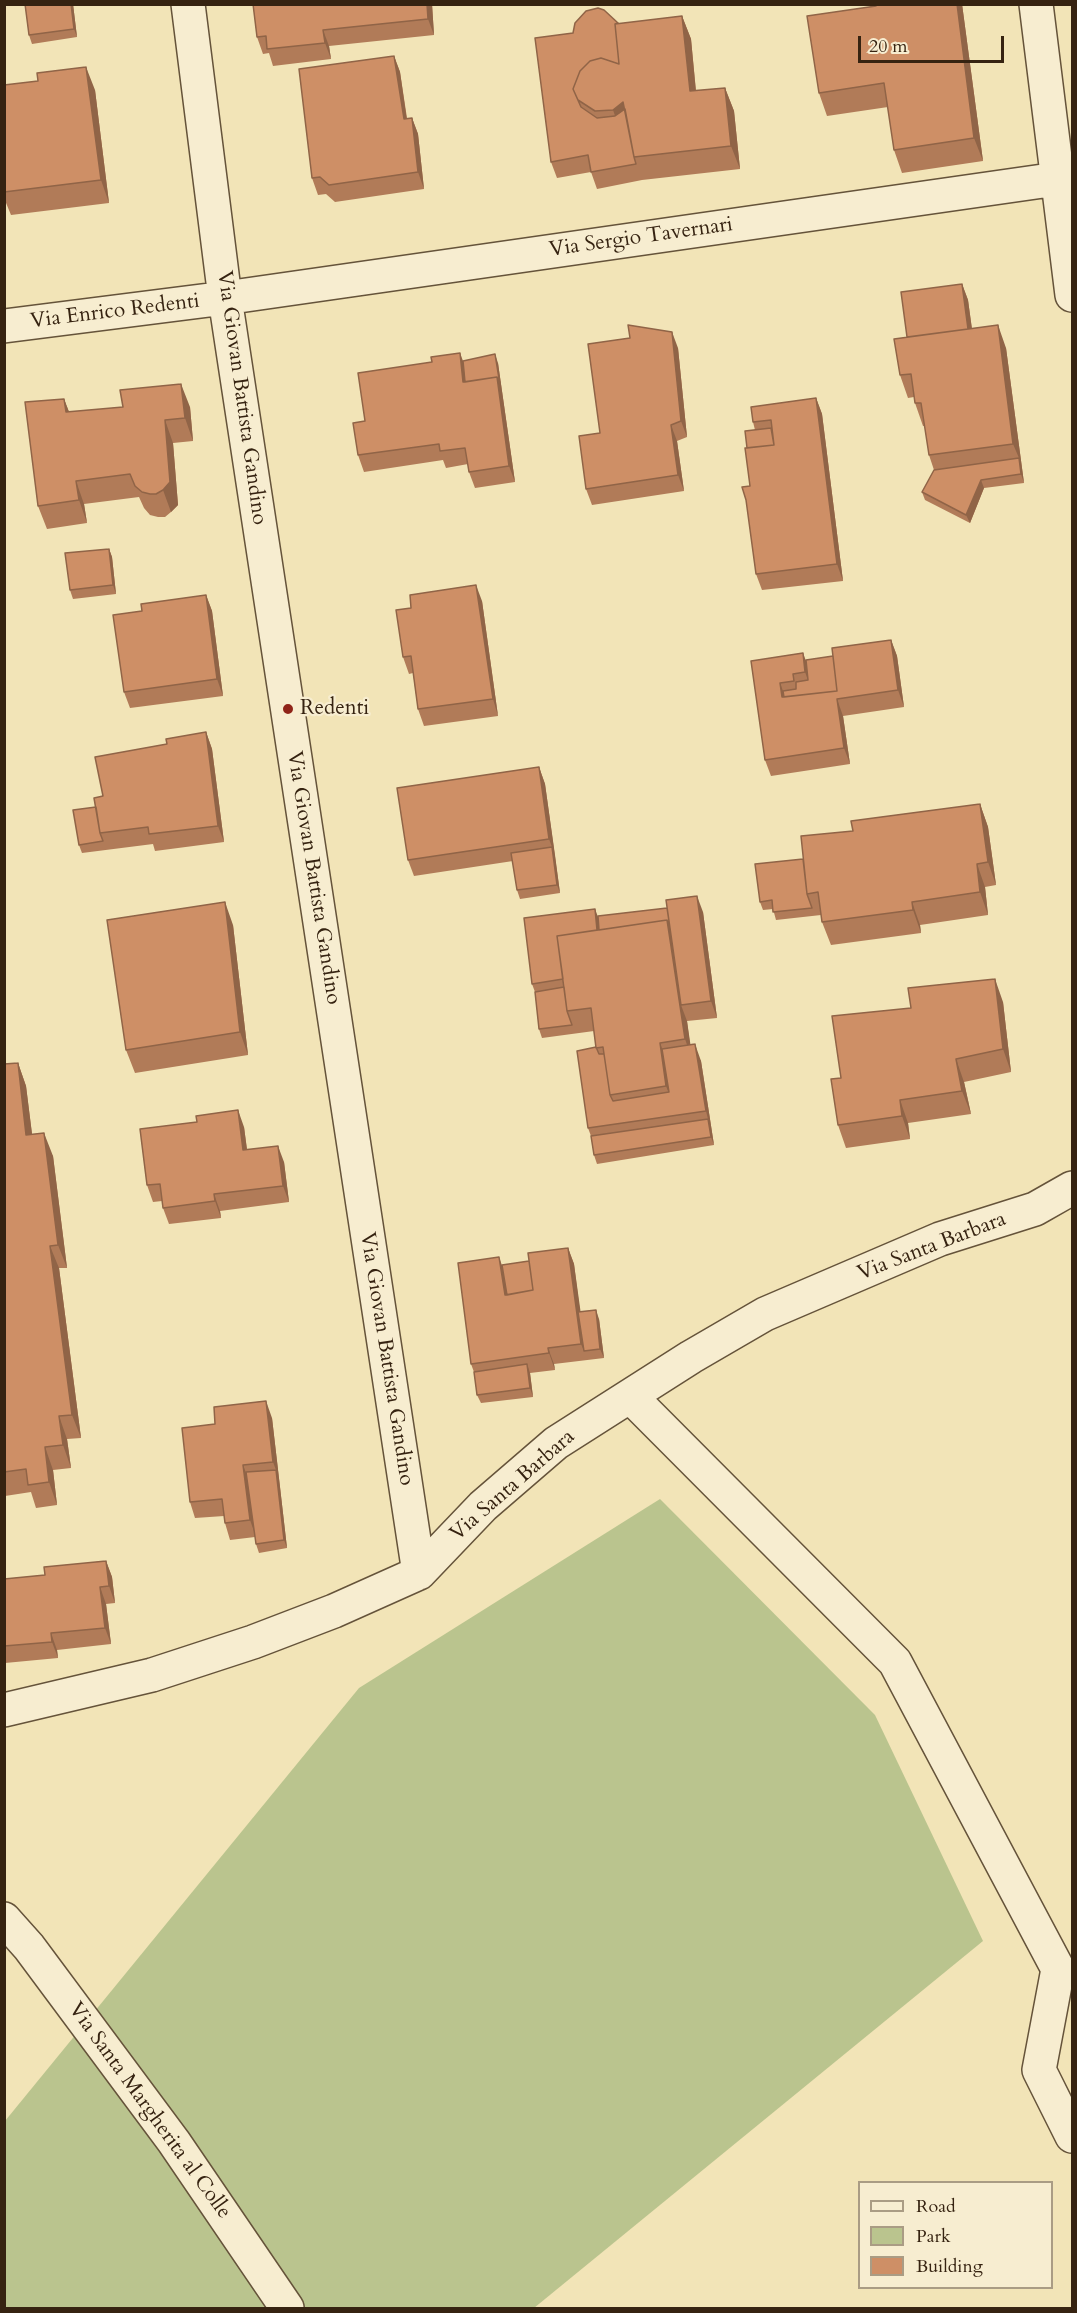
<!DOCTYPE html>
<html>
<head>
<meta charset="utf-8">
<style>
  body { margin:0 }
  #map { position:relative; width:1077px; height:2313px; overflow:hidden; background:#f2e4b7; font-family:Cardo,serif }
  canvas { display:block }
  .frame { position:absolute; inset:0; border:6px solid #362311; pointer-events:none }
  .legend { position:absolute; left:858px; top:2181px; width:195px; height:108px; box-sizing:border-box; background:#f7edd0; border:2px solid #aa9c84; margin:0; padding:8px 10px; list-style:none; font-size:18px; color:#362311 }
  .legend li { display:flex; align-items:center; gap:12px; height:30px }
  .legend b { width:30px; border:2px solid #aa9c84 }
  .scale { position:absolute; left:858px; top:36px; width:146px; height:27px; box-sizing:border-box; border:3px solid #362311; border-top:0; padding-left:8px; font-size:18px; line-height:21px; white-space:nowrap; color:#362311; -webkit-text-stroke:4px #f7edd0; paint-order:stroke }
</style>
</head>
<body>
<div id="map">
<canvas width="1077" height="2313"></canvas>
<div class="frame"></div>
<ul class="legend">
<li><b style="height:8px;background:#f7edd0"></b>Road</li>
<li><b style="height:16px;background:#bac48e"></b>Park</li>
<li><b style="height:16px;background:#ce8f66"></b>Building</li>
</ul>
<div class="scale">20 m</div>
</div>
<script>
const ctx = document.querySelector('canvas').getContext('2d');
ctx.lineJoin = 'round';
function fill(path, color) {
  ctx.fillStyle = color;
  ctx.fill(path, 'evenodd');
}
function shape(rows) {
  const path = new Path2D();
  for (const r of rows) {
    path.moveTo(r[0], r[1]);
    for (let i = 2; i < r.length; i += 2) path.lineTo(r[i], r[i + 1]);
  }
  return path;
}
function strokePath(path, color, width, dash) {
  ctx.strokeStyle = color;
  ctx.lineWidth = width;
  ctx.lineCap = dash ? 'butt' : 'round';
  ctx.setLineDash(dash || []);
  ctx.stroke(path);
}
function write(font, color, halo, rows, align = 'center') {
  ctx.font = font + ' Cardo,serif';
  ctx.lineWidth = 4.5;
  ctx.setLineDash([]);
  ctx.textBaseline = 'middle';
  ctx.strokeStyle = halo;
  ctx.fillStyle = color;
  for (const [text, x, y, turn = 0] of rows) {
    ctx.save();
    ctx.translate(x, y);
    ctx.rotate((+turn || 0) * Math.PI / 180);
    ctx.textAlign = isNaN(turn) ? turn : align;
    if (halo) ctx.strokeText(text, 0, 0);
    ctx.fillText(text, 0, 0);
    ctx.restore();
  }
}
const green = shape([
  [660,1499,875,1715,983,1941,534,2308,5,2308,5,2121,359,1688]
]);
const minor = shape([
  [188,4,225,298,419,1573],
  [1036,4,1072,295],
  [4,326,225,298,1057,179,1072,179],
  [630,1396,895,1662,1058,1969,1039,2070,1072,2136],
  [4,1710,152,1675,253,1642,334,1611,419,1573,483,1506,556,1443,691,1357,765,1314,940,1239,1035,1209,1072,1188],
  [4,1919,29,1947,174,2142,287,2308]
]);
const wall = shape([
  [25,4,73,4,77,37,32,44,29,35],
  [253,4,432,4,434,35,329,46,331,59,273,66,269,53,263,54,257,37],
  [962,4,983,161,902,173,894,150,888,107,827,116,819,93],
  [682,16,691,39,696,91,725,88,734,111,740,169,642,180,597,189,591,172,557,178,551,162,573,33,618,24],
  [394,56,400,72,407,118,412,118,418,134,424,189,335,202,326,194,318,195,312,178],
  [4,85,95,90,109,203,11,215,4,198],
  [962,284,968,300,972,329,1006,348,1024,483,984,488,970,523,925,500,922,492,934,470,929,455,925,426,923,426,915,403,914,397,908,398,900,375,907,337],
  [678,348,687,437,677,441,684,491,592,505,586,489,600,433],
  [463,361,498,363,515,482,475,488,469,472,468,464,446,468,443,460,364,472,358,455,365,421],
  [816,398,822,414,843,581,762,590,756,574,747,448,755,430,753,422],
  [64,399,69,412,190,407,193,441,173,443,178,505,171,512,165,517,158,517,150,515,144,508,139,497,84,504,87,523,47,529,38,506],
  [109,549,112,557,116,594,73,599,70,590],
  [206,595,212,611,223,696,130,708,124,692,142,611],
  [482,601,498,716,424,726,418,709,413,673,409,674,403,657,411,608],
  [891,640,897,656,904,707,843,716,850,764,771,776,765,760,751,661,806,660,833,656],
  [206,732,212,749,224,842,155,851,153,844,82,853,79,845,96,807,103,796,167,744],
  [539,767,545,784,560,893,520,899,517,890,513,861,414,876,408,860],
  [980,804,988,827,996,885,985,887,988,915,920,925,921,933,831,945,822,922,821,915,776,920,773,909,763,910,760,902,803,859,853,831],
  [703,912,717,1018,687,1021,690,1045,701,1061,714,1145,597,1164,594,1155,591,1136,588,1128,596,1047,594,1031,542,1038,539,1029,535,992,532,984,598,916],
  [233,925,248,1055,135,1073,126,1050],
  [1003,1002,1011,1072,964,1082,971,1114,908,1123,910,1139,846,1148,838,1125,841,1078],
  [18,1063,26,1086,32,1134,53,1156,67,1268,59,1268,81,1438,67,1439,71,1468,53,1470,57,1505,36,1508,31,1492,5,1496,4,1064],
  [244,1127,247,1149,284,1162,289,1202,220,1211,221,1218,169,1224,163,1208,162,1201,153,1202,147,1185],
  [568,1248,574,1264,580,1312,599,1319,604,1358,554,1364,555,1370,530,1373,533,1397,481,1403,477,1395,474,1372,471,1364,502,1265,529,1261],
  [272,1418,287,1548,259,1553,256,1544,255,1537,230,1540,225,1523,224,1516,195,1518,190,1502],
  [106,1561,112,1577,115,1603,106,1604,111,1644,57,1650,58,1658,5,1663,4,1661,4,1579,45,1575]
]);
const shadedWall = shape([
  [71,4,73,4,77,37,74,29],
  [427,4,432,4,434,35,428,19],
  [957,4,962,4,983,161,974,138],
  [682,16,691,39,698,114,690,91],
  [323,30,329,46,331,59,325,43],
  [394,56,400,72,409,135,404,119],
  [86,67,95,90,109,203,101,180],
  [725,88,734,111,740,169,731,146],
  [623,102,632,124,621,133,613,110],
  [412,118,418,134,424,189,418,172],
  [962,284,968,300,975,352,969,336],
  [998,325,1006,348,1024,483,1021,474,1019,458,1013,444],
  [672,332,678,348,687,437,681,421],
  [460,353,466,369,468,390,463,382],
  [495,354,498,363,515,482,509,466,497,377],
  [181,384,190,407,193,441,185,418],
  [816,398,822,414,843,581,837,564],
  [64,399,73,422,66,412],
  [165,420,173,443,178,505,171,512,163,490],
  [671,425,677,441,684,491,678,475],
  [981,480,984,488,970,523,966,515],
  [76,481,84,504,87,523,79,500],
  [109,549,112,557,116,594,113,585],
  [476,585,482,601,498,716,493,699],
  [206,595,212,611,223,696,217,679],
  [891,640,897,656,904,707,898,690],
  [803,653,809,669,811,688,805,672],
  [780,683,786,699,782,697],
  [837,699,843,716,850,764,844,748],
  [206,732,212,749,224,842,218,826],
  [539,767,545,784,555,855,549,839],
  [980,804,988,827,996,885,988,862],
  [552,847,555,855,560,893,557,885],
  [977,864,985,887,988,915,980,892],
  [697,896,703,912,717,1018,711,1001],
  [225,902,233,925,248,1055,240,1032],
  [912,902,920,925,921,933,913,910],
  [595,909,601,925,597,937],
  [667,920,672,934,681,1005,687,1021,693,1062,685,1039],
  [995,979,1003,1002,1011,1072,1003,1049],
  [660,1043,668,1065,675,1109,666,1086],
  [695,1044,701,1061,714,1145,711,1137,708,1119,706,1111],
  [956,1059,964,1082,971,1114,962,1091],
  [18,1063,26,1086,35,1158,26,1135],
  [900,1100,908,1123,910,1139,902,1116],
  [238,1110,244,1127,249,1166,243,1150],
  [44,1133,53,1156,67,1268,58,1245],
  [278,1146,284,1162,289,1202,283,1186],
  [214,1194,220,1211,221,1218,215,1201],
  [50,1246,59,1268,81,1438,72,1415],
  [568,1248,574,1264,586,1351,584,1351,581,1344],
  [499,1257,505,1274,510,1302,505,1295],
  [596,1310,599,1319,604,1358,600,1349],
  [548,1348,554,1364,555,1370,549,1353],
  [527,1364,530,1373,533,1397,530,1388],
  [266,1401,272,1418,279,1478,273,1462],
  [59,1416,67,1439,71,1468,63,1445],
  [45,1447,53,1470,57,1505,49,1482],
  [243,1465,249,1481,256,1537,250,1520],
  [276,1470,279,1478,287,1548,284,1540],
  [106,1561,112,1577,115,1603,109,1586],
  [100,1587,106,1604,111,1644,105,1628],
  [51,1633,57,1650,58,1658,52,1642]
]);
const building = shape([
  [25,4,71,4,74,29,29,35,25,4],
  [253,4,427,4,428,19,323,30,325,43,267,49,266,36,257,37,253,4],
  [876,4,957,4,974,138,894,150,884,83,819,93,807,16,876,6,876,4],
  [598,8,604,10,618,23,615,24,619,64,601,58,590,61,580,71,573,89,581,107,597,118,615,116,625,109,634,157,636,164,591,172,588,155,551,162,535,38,573,33,575,23,586,11,598,8],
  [682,16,690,91,725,88,731,146,634,157,623,102,613,110,595,111,578,100,573,89,580,71,590,61,601,58,619,64,615,24,682,16],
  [394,56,404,119,412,118,418,172,329,185,320,177,312,178,299,69,394,56],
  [86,67,101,180,4,192,4,85,38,81,37,73,86,67],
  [962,284,968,329,907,337,901,292,962,284],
  [628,325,672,332,681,421,671,425,678,475,586,489,579,436,600,433,588,344,630,338,628,325],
  [998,325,1013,444,929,455,921,403,915,403,911,374,900,375,894,339,998,325],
  [460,353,463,382,497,377,509,466,469,472,465,448,440,451,439,444,358,455,353,423,365,421,358,373,432,362,431,357,460,353],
  [495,354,500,385,497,377,465,382,463,361,495,354],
  [181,384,185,418,165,420,170,482,163,490,156,494,150,494,142,492,135,486,130,474,76,481,79,500,38,506,25,402,64,399,66,412,123,407,120,390,181,384],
  [816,398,837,564,756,574,746,500,742,487,750,486,745,448,774,445,771,420,753,422,751,407,816,398],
  [771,428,774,445,747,448,745,431,771,428],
  [1019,458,1021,474,981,480,966,515,922,492,934,470,1019,458],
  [109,549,113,585,70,590,65,553,109,549],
  [476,585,493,699,418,709,411,656,403,657,396,610,411,608,410,595,476,585],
  [206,595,217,679,124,692,113,615,142,611,141,604,206,595],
  [891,640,898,690,837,699,844,748,765,760,751,661,803,653,805,672,793,674,794,681,780,683,782,697,837,691,832,648,891,640],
  [833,656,837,691,784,697,783,691,796,689,796,682,808,680,806,660,833,656],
  [206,732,218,826,149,834,148,827,100,833,94,798,103,796,95,757,167,744,166,739,206,732],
  [539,767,549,839,408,860,397,788,539,767],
  [980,804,988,862,977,864,980,892,912,902,913,910,822,922,818,892,807,894,801,836,853,831,851,821,980,804],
  [96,807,100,833,103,841,79,845,73,810,96,807],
  [552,847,557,885,517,890,511,853,552,847],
  [803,859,807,894,812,908,773,912,772,900,760,902,755,864,803,859],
  [697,896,711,1001,681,1005,666,900,697,896],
  [225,902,240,1032,126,1050,107,920,225,902],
  [667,908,670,928,667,920,599,930,598,916,667,908],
  [595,909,597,930,557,936,563,979,532,984,524,918,595,909],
  [667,920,685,1039,660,1043,666,1086,610,1095,603,1047,596,1048,591,1008,567,1011,557,936,667,920],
  [995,979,1003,1049,956,1059,962,1091,900,1100,902,1116,838,1125,831,1079,841,1078,832,1016,911,1008,908,988,995,979],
  [564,987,567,1011,572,1025,539,1029,535,992,564,987],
  [695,1044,706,1111,588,1128,577,1051,596,1047,599,1054,604,1054,610,1095,613,1101,669,1092,662,1049,695,1044],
  [18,1063,26,1135,44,1133,58,1245,50,1246,72,1415,59,1416,63,1445,45,1447,49,1482,28,1485,26,1469,4,1472,4,1064,18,1063],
  [238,1110,243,1150,278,1146,283,1186,214,1194,215,1201,163,1208,160,1184,147,1185,140,1129,197,1122,196,1116,238,1110],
  [708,1119,711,1137,594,1155,591,1136,708,1119],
  [568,1248,581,1344,548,1348,549,1353,471,1364,458,1263,499,1257,505,1295,533,1290,528,1253,568,1248],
  [529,1261,533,1290,507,1295,502,1265,529,1261],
  [596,1310,600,1349,584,1351,578,1312,596,1310],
  [527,1364,530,1388,477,1395,474,1372,527,1364],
  [266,1401,273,1462,243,1465,250,1520,225,1523,222,1499,190,1502,182,1428,215,1424,214,1407,266,1401],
  [276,1470,284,1540,256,1544,246,1472,276,1470],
  [106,1561,109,1586,100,1587,105,1628,51,1633,52,1642,4,1646,4,1579,45,1575,44,1567,106,1561]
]);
const markers = [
  [288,709,6,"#8f2418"]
];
const streetNames = [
  ["Via Sergio Tavernari",641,238,-8],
  ["Via Enrico Redenti",115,312,-7],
  ["Via Giovan Battista Gandino",241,398,82],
  ["Via Giovan Battista Gandino",313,878,81],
  ["Via Santa Barbara",932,1247,-21],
  ["Via Giovan Battista Gandino",386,1359,81],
  ["Via Santa Barbara",513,1486,-41],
  ["Via Santa Margherita al Colle",149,2111,54]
];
const poiNames = [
  ["Redenti",300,709]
];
fill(green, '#bac48e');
strokePath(minor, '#65533a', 36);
strokePath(minor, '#f7edd0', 33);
fill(wall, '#b17b58');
fill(shadedWall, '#906447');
fill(building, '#ce8f66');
strokePath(building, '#906447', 1.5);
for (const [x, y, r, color] of markers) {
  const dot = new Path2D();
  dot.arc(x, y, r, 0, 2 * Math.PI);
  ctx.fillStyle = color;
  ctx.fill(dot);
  strokePath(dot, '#f7edd0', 2);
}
write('21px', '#362311', '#f7edd0', streetNames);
write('21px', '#362311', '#f7edd0', poiNames, 'left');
</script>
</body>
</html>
